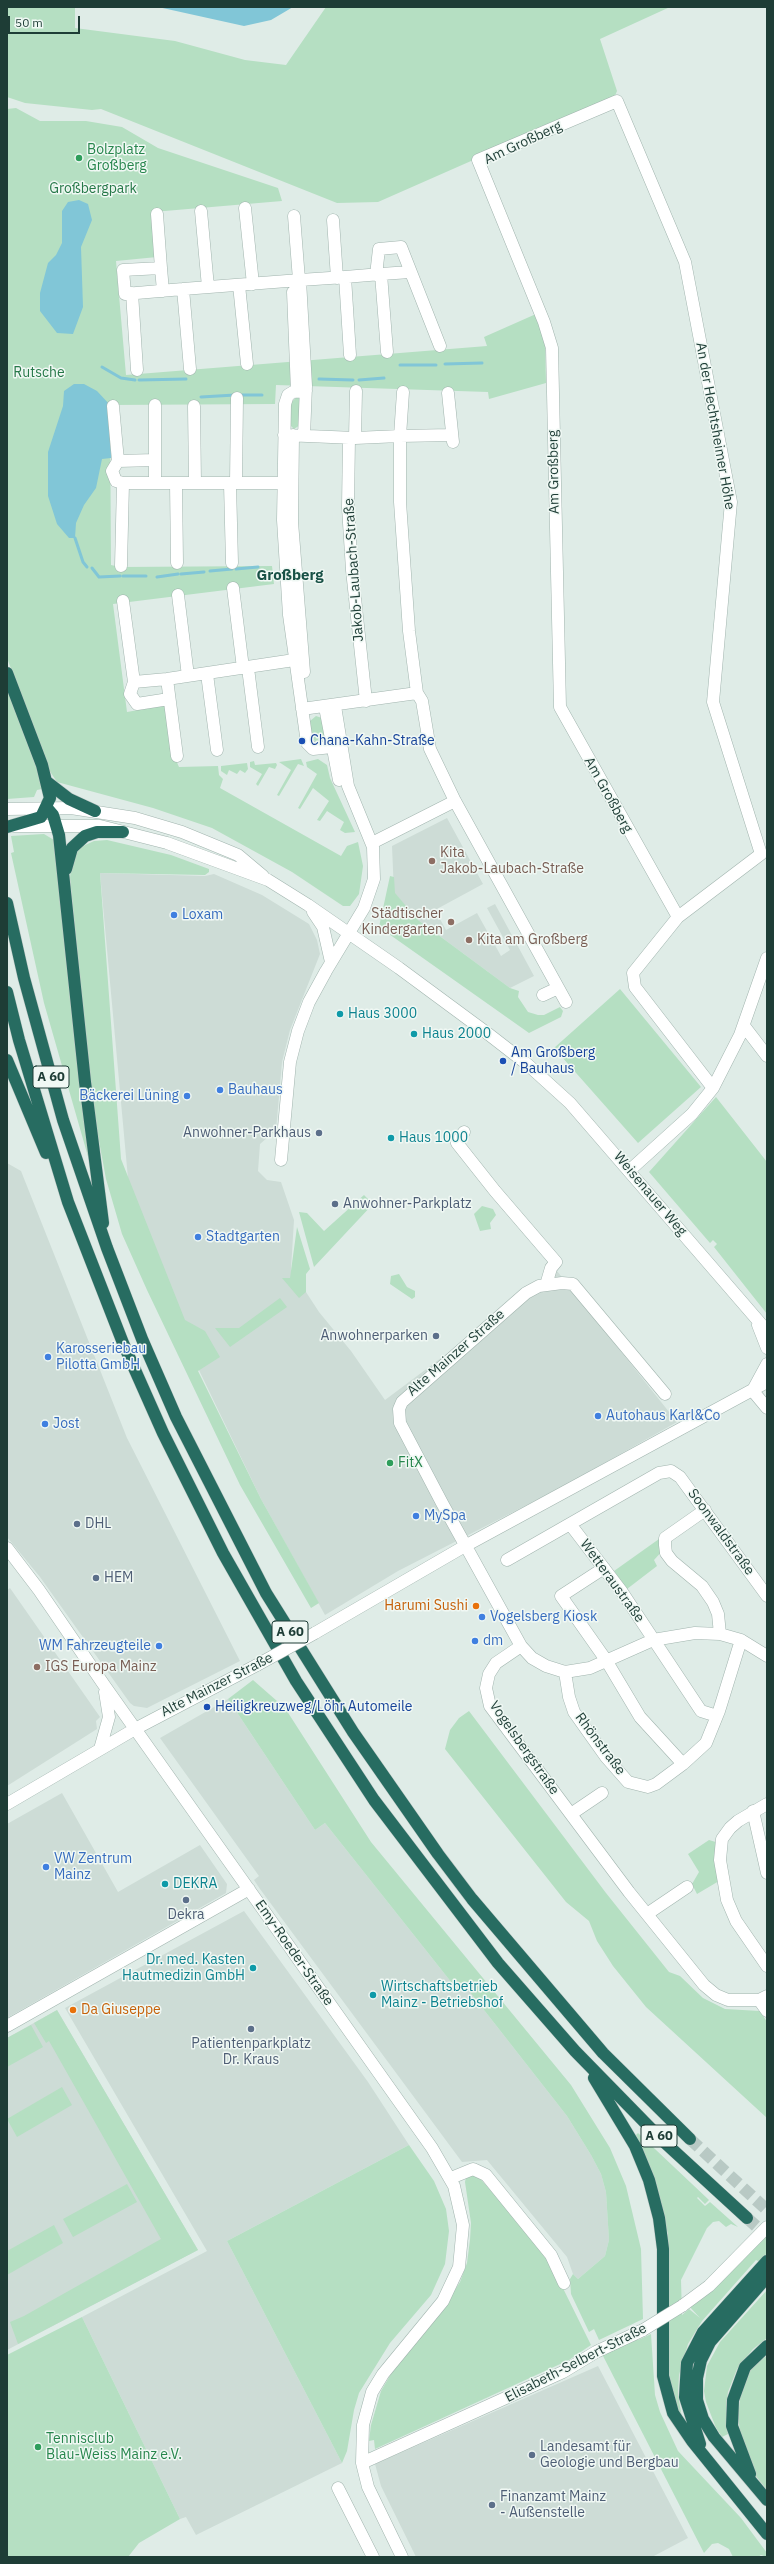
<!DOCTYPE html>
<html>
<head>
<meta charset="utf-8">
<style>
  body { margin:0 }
  #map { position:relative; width:774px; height:2564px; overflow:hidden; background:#dfece7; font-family:"IBM Plex Sans",sans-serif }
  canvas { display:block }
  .frame { position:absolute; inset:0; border:8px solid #1e3d36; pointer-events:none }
  .scale { position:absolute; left:8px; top:16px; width:72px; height:18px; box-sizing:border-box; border:2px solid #1e3d36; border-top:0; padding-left:5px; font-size:12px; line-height:14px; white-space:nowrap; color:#1e3d36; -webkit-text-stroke:3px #f0f8f4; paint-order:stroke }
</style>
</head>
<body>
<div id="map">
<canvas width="774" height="2564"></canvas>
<div class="frame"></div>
<div class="scale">50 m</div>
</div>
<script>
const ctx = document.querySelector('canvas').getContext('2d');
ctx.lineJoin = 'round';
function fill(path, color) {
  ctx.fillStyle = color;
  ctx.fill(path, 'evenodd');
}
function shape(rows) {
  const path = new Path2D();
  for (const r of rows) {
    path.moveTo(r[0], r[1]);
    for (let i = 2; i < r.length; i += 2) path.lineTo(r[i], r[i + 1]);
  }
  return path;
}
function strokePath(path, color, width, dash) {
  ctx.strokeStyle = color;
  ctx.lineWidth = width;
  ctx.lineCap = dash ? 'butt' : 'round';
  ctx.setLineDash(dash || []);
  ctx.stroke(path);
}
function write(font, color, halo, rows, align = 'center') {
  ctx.font = font + ' "IBM Plex Sans",sans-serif';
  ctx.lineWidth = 3;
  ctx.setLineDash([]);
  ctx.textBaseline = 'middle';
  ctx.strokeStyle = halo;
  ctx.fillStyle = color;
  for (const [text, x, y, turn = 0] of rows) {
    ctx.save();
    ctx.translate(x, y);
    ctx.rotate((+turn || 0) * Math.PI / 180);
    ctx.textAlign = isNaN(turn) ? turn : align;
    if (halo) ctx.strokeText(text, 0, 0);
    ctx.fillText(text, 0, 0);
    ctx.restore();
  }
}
const built = shape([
  [447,818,483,884,435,910,446,930,477,913,501,956,510,950,487,908,495,904,534,976,510,988,418,920,394,893,392,846],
  [100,873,205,876,214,874,262,895,309,924,317,940,320,954,290,1030,282,1062,276,1130,260,1144,258,1171,267,1180,281,1182,294,1220,291,1269,319,1312,351,1351,385,1400,557,1271,677,1422,562,1487,398,1571,325,1615,261,1499,133,1233],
  [7,1163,21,1171,127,1438,240,1661,147,1708,134,1706,130,1703,40,1577,7,1537],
  [10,1588,100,1717,96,1721,97,1729,7,1786,7,1590],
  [228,1699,315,1830,325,1823,459,1992,466,1987,567,2116,591,2155,601,2174,606,2192,609,2240,605,2256,578,2279,573,2274,567,2257,487,2160,462,2162,260,1889,254,1880,259,1876,160,1738],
  [62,1793,118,1892,200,1845,227,1884,226,1893,7,2018,7,1824],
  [244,1911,368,2082,409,2145,227,2241,342,2463,196,2535,186,2517,180,2519,82,2317,207,2251,65,2008],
  [57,2010,198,2250,7,2350,7,2038],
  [598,2366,688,2538,652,2557,416,2557,381,2486,375,2464]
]);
const green = shape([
  [7,7,75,7,75,28,175,41,245,60,286,65,326,7,670,7,600,39,617,91,614,98,378,202,337,203,101,109,92,110,25,103,7,97],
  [16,108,40,121,86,121,122,127,158,148,278,188,282,201,153,212,157,257,116,261,126,375,487,346,484,337,536,314,545,340,546,383,489,399,488,392,276,385,275,404,110,405,111,565,120,567,272,566,274,584,113,604,127,712,167,705,175,758,179,767,218,766,219,775,223,779,220,788,341,856,347,846,358,842,363,866,359,894,350,906,343,906,292,872,212,828,153,808,57,782,49,770,7,658,7,109],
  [297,397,300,398,300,425,294,429,290,425,290,403],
  [7,689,40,777,42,789,37,790,34,797,7,799],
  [316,716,322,718,326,743,316,742,311,737,310,721],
  [301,759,304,766,298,764,279,796,277,795,291,770,279,762],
  [318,759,327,765,330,778,355,832,345,833,340,830,344,822,327,811,320,821,317,820,329,801,313,788,300,809,298,808,317,774,307,767,306,762],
  [254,761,255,765,276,763,277,765,275,769,269,767,258,786,256,784,262,774,250,767,250,762],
  [247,763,248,769,245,773,240,770,237,774,229,770,227,775,221,771,221,766],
  [44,834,54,840,89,1160,44,1003,11,853,14,852,11,836],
  [107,840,171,855,209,869,209,872,205,875,100,873,121,1159,185,1320,205,1331,220,1357,198,1371,261,1499,319,1603,311,1608,240,1485,147,1290,122,1234,106,1179,96,1125,88,1063,70,878,71,865,75,854,83,846,94,841],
  [390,876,394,877,395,893,418,920,510,988,519,991,518,997,528,1012,538,1015,544,1015,560,1007,563,1011,561,1017,529,1033,379,927],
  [620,989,701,1087,638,1143,554,1048],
  [716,1097,767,1162,767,1314,714,1247,717,1244,713,1240,710,1243,649,1172],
  [364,1195,373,1204,314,1267,299,1212,307,1213,324,1231],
  [482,1206,493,1209,496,1215,490,1223,491,1229,480,1231,474,1214],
  [297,1227,310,1269,306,1274,306,1292,299,1298,282,1278,290,1278],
  [399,1274,407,1287,415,1291,415,1297,412,1299,390,1284,391,1276],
  [280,1298,287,1307,230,1347,215,1328,239,1328],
  [659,1539,664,1549,654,1560,657,1566,627,1589,614,1571],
  [253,1680,285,1708,371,1842,571,2085,610,2148,626,2186,641,2249,643,2319,599,2340,594,2329,589,2332,571,2294,570,2279,573,2274,578,2279,605,2256,609,2240,606,2192,601,2174,591,2155,567,2116,466,1987,459,1992,325,1823,315,1830,228,1699],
  [469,1711,606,1893,669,1972,680,1976,703,1998,725,2009,760,2011,767,2022,767,2118,646,2007,613,1966,597,1941,589,1921,566,1902,445,1749,450,1730,459,1718],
  [709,1840,719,1843,719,1881,697,1894,692,1884,699,1872,688,1854],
  [57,2010,198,2250,18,2344,10,2322,24,2316,161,2239,49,2041,46,2043,34,2023],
  [31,2025,43,2047,7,2067,7,2038],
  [62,2087,72,2105,17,2137,7,2119],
  [638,2133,709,2200,705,2204,698,2197,697,2198,705,2206,710,2202,738,2227,731,2224,726,2227,719,2221,713,2222,707,2228,681,2280,682,2315,689,2309,700,2318,689,2306,767,2233,767,2254,760,2262,756,2260,702,2321,688,2344,679,2375,678,2394,682,2418,677,2408,669,2375,668,2234,645,2155,636,2135],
  [409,2145,434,2181,446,2209,449,2231,445,2264,431,2295,390,2343,359,2393,354,2410,347,2451,342,2463,227,2241],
  [477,2175,535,2241,553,2268,591,2345,569,2360,375,2449,374,2440,369,2441,371,2425,381,2391,398,2362,438,2316,460,2282,467,2263,470,2240,471,2223,465,2182,466,2177],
  [127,2184,137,2202,73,2237,63,2219],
  [54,2225,63,2243,7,2275,7,2251],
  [767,2290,767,2338,753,2349,737,2369,728,2392,726,2406,728,2434,722,2437,716,2428,706,2402,704,2391,707,2366,720,2342],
  [82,2317,180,2519,139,2543,128,2557,7,2557,7,2355],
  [651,2334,655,2395,660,2412,678,2451,741,2518,767,2553,767,2557,761,2555,758,2557,733,2557,729,2549,718,2543,712,2544,704,2553,602,2354,637,2337,638,2340],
  [767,2356,767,2490,755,2475,742,2446,738,2417,741,2388,746,2374,758,2361]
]);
const water = shape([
  [158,7,293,7,271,20,244,26],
  [79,200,88,204,92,220,81,247,83,307,73,334,57,333,40,311,40,293,48,263,56,255,62,243,62,211,68,202],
  [74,384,84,384,97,391,110,405,111,458,102,459,96,488,84,505,76,523,75,538,69,538,57,524,48,496,48,452,63,406,64,391]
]);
const stream = shape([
  [445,364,482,363],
  [400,365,436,365],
  [102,367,121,378,135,380],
  [319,379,353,380],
  [139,380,186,379],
  [359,380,384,378],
  [242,395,262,395],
  [201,397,235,395],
  [75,538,83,562,87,567],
  [92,568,99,577,120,576],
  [236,569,258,567],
  [210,571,232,569],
  [181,574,204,572],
  [123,576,146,576],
  [157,577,178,574]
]);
const highwayTunnel = shape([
  [690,2139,767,2210],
  [747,2218,767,2236]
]);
const minor = shape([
  [245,208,253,284],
  [201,211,208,287],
  [157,214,161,268],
  [294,216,299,280],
  [333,220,337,278],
  [381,274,387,352],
  [376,275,379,249,401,247,440,346],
  [345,277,350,355],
  [300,280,306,386,304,436],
  [239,285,247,364],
  [183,289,190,369],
  [163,291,161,268,123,270,125,294,183,289,300,280,345,277,381,274,410,272],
  [293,292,297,391],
  [132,293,137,370],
  [306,391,293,392,288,395,285,404,283,520,289,615,307,743,313,749,341,746],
  [403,392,400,436,451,435],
  [448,393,453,442],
  [113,406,118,461],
  [194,406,195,483],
  [284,435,355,438,400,436,400,502,409,631,417,693,422,701,430,749,455,801,566,1002],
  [293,435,292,522,304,672],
  [349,438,348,507,352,570,366,701],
  [355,438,356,391],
  [155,460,118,461,112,471,116,481,123,483,290,483],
  [155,482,155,405],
  [176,483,177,563],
  [236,483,237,398],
  [230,484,232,563],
  [121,566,123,483],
  [233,588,243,668],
  [178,595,188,676],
  [123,601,134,682,130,694,137,704,169,699],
  [248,668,258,747],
  [207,674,217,750],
  [167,679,177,756],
  [134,682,167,679,301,659],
  [325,707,339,780],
  [302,709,417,693],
  [7,809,71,808,135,818,182,832,238,855,263,876],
  [14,826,100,826,167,843,268,880,308,905,399,968,487,1033,527,1064,570,1103,767,1331],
  [372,843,455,801],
  [313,912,323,927,331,962],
  [678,917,560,707,552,348,544,322,478,160,617,101,685,262,731,502,713,702,761,854,678,917,633,973,635,987,713,1088],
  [543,995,558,988],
  [744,1026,767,1056],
  [464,1132,457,1143,495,1191,556,1262,551,1268,546,1285],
  [281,1160,290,1062,298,1031,309,1002,326,971,364,908,374,879,373,847,348,786,335,706],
  [630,1170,692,1114,713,1088,740,1035,767,958],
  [758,1325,767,1348],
  [754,1388,767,1364],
  [752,1390,767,1408],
  [705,1510,665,1538,665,1545,666,1553,672,1561,702,1586,713,1602,718,1614,720,1634],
  [570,1524,622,1592,701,1711,717,1716],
  [7,1548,39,1590,104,1685,432,2148,454,2186,463,2225,459,2267,443,2301,383,2374,372,2392,363,2425,362,2463,368,2487,402,2557],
  [507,1560,659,1473,671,1471,680,1477,767,1596],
  [604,1568,561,1596,606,1660,640,1717,683,1764],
  [315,1633,465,1546,767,1382],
  [521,1646,442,1503,400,1423,399,1409,402,1402,526,1293,539,1286,562,1283,573,1284,665,1394],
  [767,1656,741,1640,720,1634,695,1633,653,1640,590,1668,565,1672,546,1666,532,1658,521,1646,496,1663,489,1674,486,1688,490,1706,629,1892,704,1985,716,1995,728,2000,759,2000,767,1996],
  [565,1672,569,1697,574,1712,606,1757,628,1782,648,1787,656,1784,683,1764,706,1743,719,1711,741,1640],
  [100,1749,109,1717,105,1692],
  [7,1804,135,1729,257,1665],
  [767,1804,738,1821,730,1828,722,1839,720,1860,727,1900,736,1921,767,1966],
  [753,1811,767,1873],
  [571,1814,602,1793],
  [647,1914,687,1887],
  [759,2000,767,2011],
  [7,2026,249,1889],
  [451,2178,473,2169,486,2175,551,2255,564,2283],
  [682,2306,709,2286,767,2227],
  [362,2463,563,2372,596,2352,643,2330],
  [338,2488,373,2557]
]);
const highway = shape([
  [7,673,42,765,50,798,41,817,7,827],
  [47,782,69,799,95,811],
  [47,808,53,815,59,835,85,1082,103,1223],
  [66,869,72,848,85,836,97,832,123,832],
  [7,903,24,978,63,1120,107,1248,142,1339,176,1417,266,1593,353,1732,438,1854,472,1899,603,2053,690,2139],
  [7,992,19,1040,68,1202,123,1343,163,1433,223,1553,296,1681,374,1800,498,1963,575,2051,662,2140,747,2218],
  [7,1060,46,1153],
  [594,2078,635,2146,649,2180,659,2218,663,2249,663,2376,673,2413,692,2441,767,2534],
  [767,2277,710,2342,701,2360,697,2378,697,2400,703,2419,714,2437,767,2500],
  [700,2444,685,2397,687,2363,703,2332,767,2261],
  [750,2474,732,2426,733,2400,745,2367,767,2346]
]);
const minorBridge = shape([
  [257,1665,315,1633],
  [643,2330,682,2306]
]);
const markers = [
  [79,158,4,"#2e9e5b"],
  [302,741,4,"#1a4fb4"],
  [432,861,4,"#8d6e63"],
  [174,915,4,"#3f7fe0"],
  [451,922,4,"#8d6e63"],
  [469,940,4,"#8d6e63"],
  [340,1014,4,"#0f9aa8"],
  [414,1034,4,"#0f9aa8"],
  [503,1061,4,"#1a4fb4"],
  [220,1090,4,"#3f7fe0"],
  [187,1096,4,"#3f7fe0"],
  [319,1133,4,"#5c6f8a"],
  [391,1138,4,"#0f9aa8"],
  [335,1204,4,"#5c6f8a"],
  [198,1237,4,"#3f7fe0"],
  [436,1336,4,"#5c6f8a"],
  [48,1357,4,"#3f7fe0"],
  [598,1416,4,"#3f7fe0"],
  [45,1424,4,"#3f7fe0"],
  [390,1463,4,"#2e9e5b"],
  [416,1516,4,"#3f7fe0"],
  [77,1524,4,"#5c6f8a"],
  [96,1578,4,"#5c6f8a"],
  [476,1606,4,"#e8710a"],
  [482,1617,4,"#3f7fe0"],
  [475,1641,4,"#3f7fe0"],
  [159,1646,4,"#3f7fe0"],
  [37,1667,4,"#8d6e63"],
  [207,1707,4,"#1a4fb4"],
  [46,1867,4,"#3f7fe0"],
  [165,1884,4,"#0f9aa8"],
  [186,1900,4,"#5c6f8a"],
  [253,1968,4,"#0f9aa8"],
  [373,1995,4,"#0f9aa8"],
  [73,2010,4,"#e8710a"],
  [251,2029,4,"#5c6f8a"],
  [38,2447,4,"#2e9e5b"],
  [532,2455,4,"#5c6f8a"],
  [492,2505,4,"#5c6f8a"]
];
const shields = [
  [51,1077,36],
  [290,1632,36],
  [659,2136,36]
];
const shieldNames = [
  ["A 60",51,1077],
  ["A 60",290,1632],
  ["A 60",659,2136]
];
const streetNames = [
  ["Am Großberg",523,143,-25],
  ["An der Hechtsheimer Höhe",715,426,80],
  ["Am Großberg",554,472,-91],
  ["Jakob-Laubach-Straße",354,570,-94],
  ["Am Großberg",608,795,61],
  ["Weisenauer Weg",650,1194,50],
  ["Alte Mainzer Straße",456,1353,-41],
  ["Soonwaldstraße",721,1532,54],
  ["Wetteraustraße",612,1581,54],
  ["Alte Mainzer Straße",217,1685,-27],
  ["Rhönstraße",600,1744,53],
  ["Vogelsbergstraße",524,1748,55],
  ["Emy-Roeder-Straße",294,1953,55],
  ["Elisabeth-Selbert-Straße",576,2363,-27]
];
const leisureNames = [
  ["Bolzplatz",87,150],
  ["Großberg",87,166],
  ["FitX",398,1463],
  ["Tennisclub",46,2439],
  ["Blau-Weiss Mainz e.V.",46,2455]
];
const parkNames = [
  ["Großbergpark",93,189],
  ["Rutsche",39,373]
];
const transitNames = [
  ["Chana-Kahn-Straße",310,741],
  ["Am Großberg",511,1053],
  ["/ Bauhaus",511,1069],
  ["Heiligkreuzweg/Löhr Automeile",215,1707]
];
const educationNames = [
  ["Kita",440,853],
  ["Jakob-Laubach-Straße",440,869],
  ["Städtischer",443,914,"right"],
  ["Kindergarten",443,930,"right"],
  ["Kita am Großberg",477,940],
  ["IGS Europa Mainz",45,1667]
];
const shopNames = [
  ["Loxam",182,915],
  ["Bauhaus",228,1090],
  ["Bäckerei Lüning",179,1096,"right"],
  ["Stadtgarten",206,1237],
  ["Karosseriebau",56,1349],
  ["Pilotta GmbH",56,1365],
  ["Autohaus Karl&Co",606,1416],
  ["Jost",53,1424],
  ["MySpa",424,1516],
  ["Vogelsberg Kiosk",490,1617],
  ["dm",483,1641],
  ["WM Fahrzeugteile",151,1646,"right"],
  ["VW Zentrum",54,1859],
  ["Mainz",54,1875]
];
const cultureNames = [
  ["Haus 3000",348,1014],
  ["Haus 2000",422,1034],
  ["Haus 1000",399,1138],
  ["DEKRA",173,1884],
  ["Dr. med. Kasten",245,1960,"right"],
  ["Hautmedizin GmbH",245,1976,"right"],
  ["Wirtschaftsbetrieb",381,1987],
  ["Mainz - Betriebshof",381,2003]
];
const serviceNames = [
  ["Anwohner-Parkhaus",311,1133,"right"],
  ["Anwohner-Parkplatz",343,1204],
  ["Anwohnerparken",428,1336,"right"],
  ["DHL",85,1524],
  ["HEM",104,1578],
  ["Dekra",186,1915,"center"],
  ["Patientenparkplatz",251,2044,"center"],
  ["Dr. Kraus",251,2060,"center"],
  ["Landesamt für",540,2447],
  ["Geologie und Bergbau",540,2463],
  ["Finanzamt Mainz",500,2497],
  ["- Außenstelle",500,2513]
];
const foodNames = [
  ["Harumi Sushi",468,1606],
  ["Da Giuseppe",81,2010,"left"]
];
const neighbourhoodNames = [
  ["Großberg",290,576]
];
fill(built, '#cddcd6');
fill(green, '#b5dfc2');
fill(water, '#81c6d7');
strokePath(stream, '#81c6d7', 3);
strokePath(highwayTunnel, '#b8c9c4', 12, [12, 6]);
strokePath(minor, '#a1b4ae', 13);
strokePath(highway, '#c0c9c7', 13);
strokePath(minor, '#fff', 12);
strokePath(highway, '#276c61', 12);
strokePath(minorBridge, '#a1b4ae', 13, []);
strokePath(minorBridge, '#fff', 12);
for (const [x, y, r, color] of markers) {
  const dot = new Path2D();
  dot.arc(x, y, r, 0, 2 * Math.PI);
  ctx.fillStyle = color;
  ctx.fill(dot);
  strokePath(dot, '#f0f8f4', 1.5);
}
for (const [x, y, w] of shields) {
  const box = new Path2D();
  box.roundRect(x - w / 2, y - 11, w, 22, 3);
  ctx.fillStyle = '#f0f8f4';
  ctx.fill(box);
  strokePath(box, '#1e3d36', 1);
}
write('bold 13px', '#1e3d36', null, shieldNames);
write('14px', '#1e3d36', '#f0f8f4', streetNames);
write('14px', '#27864d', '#f0f8f4', leisureNames, 'left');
write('14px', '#257848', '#f0f8f4', parkNames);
write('14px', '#164399', '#f0f8f4', transitNames, 'left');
write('14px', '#785e54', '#f0f8f4', educationNames, 'left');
write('14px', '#366cbe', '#f0f8f4', shopNames, 'left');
write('14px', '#0d838f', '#f0f8f4', cultureNames, 'left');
write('14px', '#4e5e75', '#f0f8f4', serviceNames, 'left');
write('14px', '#c56008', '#f0f8f4', foodNames, 'right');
write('bold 15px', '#185146', '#f0f8f4', neighbourhoodNames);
</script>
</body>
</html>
